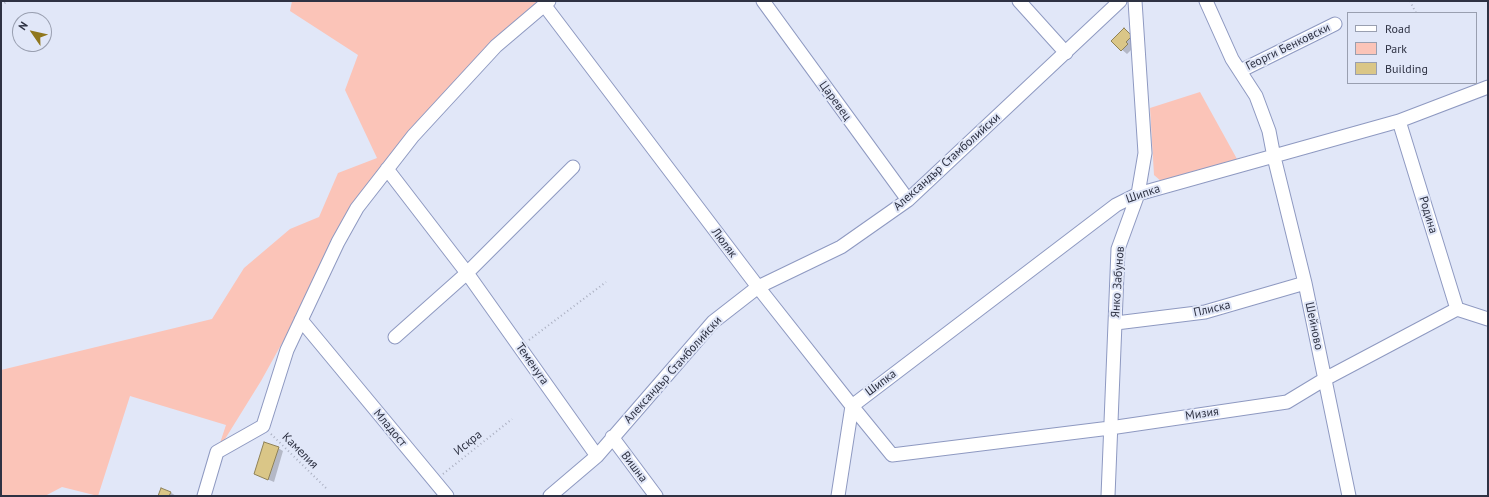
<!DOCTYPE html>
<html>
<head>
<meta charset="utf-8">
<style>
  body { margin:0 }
  #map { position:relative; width:1489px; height:497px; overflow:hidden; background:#e1e7f8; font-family:"PT Sans",sans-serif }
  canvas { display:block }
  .frame { position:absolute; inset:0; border:2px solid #2e3243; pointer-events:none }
  .legend { position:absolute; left:1347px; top:12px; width:130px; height:72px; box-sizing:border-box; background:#e1e7f8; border:1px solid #999fb0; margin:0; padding:5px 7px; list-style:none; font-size:12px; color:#2e3243 }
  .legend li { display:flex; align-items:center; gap:8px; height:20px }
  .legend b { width:20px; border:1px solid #999fb0 }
  .north { position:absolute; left:12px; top:12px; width:40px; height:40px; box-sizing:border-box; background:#e1e7f8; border:1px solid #999fb0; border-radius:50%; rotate:304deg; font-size:11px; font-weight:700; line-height:16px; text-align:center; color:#2e3243 }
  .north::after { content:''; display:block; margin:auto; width:14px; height:18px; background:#90771d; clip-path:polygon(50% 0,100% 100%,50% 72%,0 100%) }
</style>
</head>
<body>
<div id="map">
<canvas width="1489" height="497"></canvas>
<div class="frame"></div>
<ul class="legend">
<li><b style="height:5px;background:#fff"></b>Road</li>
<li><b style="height:11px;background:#fbc4b8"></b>Park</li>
<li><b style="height:11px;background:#dac687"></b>Building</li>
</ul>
<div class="north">N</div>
</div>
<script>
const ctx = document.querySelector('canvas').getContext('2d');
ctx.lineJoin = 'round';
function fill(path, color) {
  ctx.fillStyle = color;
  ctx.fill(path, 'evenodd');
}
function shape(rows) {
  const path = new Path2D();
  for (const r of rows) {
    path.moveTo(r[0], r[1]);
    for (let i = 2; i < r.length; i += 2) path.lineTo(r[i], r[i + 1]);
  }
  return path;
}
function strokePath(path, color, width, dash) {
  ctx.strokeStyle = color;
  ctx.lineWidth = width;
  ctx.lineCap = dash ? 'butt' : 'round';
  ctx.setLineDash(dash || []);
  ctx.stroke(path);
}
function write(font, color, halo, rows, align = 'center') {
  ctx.font = font + ' "PT Sans",sans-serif';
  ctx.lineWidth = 4;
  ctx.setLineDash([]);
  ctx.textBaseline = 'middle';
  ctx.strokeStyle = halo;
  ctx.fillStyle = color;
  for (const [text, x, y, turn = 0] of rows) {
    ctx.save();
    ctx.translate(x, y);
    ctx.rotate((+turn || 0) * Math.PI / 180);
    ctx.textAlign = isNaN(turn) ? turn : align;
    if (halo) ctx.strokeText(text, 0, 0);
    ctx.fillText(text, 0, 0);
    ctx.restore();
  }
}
const green = shape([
  [292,1,541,1,496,46,357,208,261,381,217,452,226,425,130,396,98,496,62,487,45,496,1,496,1,370,212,319,244,268,290,229,319,217,338,173,377,158,345,90,358,55,290,11],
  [1200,92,1237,159,1162,182,1154,175,1150,108]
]);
const shadow = shape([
  [1124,29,1137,39,1131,46,1133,48,1127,54,1112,41],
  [278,448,283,451,274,482,255,474],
  [170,492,176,496,159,496]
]);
const building = shape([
  [1124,28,1132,36,1126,42,1128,44,1121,51,1111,41,1124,28],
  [264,442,279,447,268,480,254,474,264,442],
  [161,488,171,492,169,496,158,496,161,488]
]);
const path = shape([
  [1410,1,1416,13],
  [1,5,8,1],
  [529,340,606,282],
  [271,434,326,488],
  [443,474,512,419]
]);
const street = shape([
  [763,1,908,200],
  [1019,1,1066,53],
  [1206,1,1232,59,1256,96,1269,131,1274,157,1305,283,1349,496],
  [545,6,758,287,852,406,838,496],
  [1240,71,1335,24],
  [1488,87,1399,121,1138,194,1116,205,852,406,892,455,1110,428,1287,402,1325,379,1457,309,1488,319],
  [1399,121,1457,309],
  [387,169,467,273,597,456],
  [301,320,447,496],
  [1116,323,1205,312,1305,283],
  [395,337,467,273,573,167],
  [612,437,656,496],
  [204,496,217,452,263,426,287,350,338,242,357,208,413,136,496,46,549,1],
  [550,496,597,456,713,322,758,287,841,247,908,200,1120,1],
  [1108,496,1118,249,1138,194,1145,153,1135,1]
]);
const streetNames = [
  ["Георги Бенковски",1288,47,-26],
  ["Царевец",835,101,54],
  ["Александър Стамболийски",947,162,-42],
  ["Шипка",1143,194,-19],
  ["Родина",1428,215,73],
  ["Люляк",724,243,53],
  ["Янко Забунов",1118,282,-86],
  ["Плиска",1212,309,-13],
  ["Шейново",1314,326,78],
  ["Теменуга",532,364,55],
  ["Александър Стамболийски",673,370,-48],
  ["Шипка",881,383,-37],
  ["Мизия",1202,414,-8],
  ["Младост",390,428,50],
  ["Искра",468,443,-39],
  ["Камелия",300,451,45],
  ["Вишна",634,467,53]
];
fill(green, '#fbc4b8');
fill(shadow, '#0003');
fill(building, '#dac687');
strokePath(building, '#8f8258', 1);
strokePath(street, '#8e99c1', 15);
strokePath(path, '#aaafc0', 2, [1, 3]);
strokePath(street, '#fff', 13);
write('12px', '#2e3243', '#e1e7f8', streetNames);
</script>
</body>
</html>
